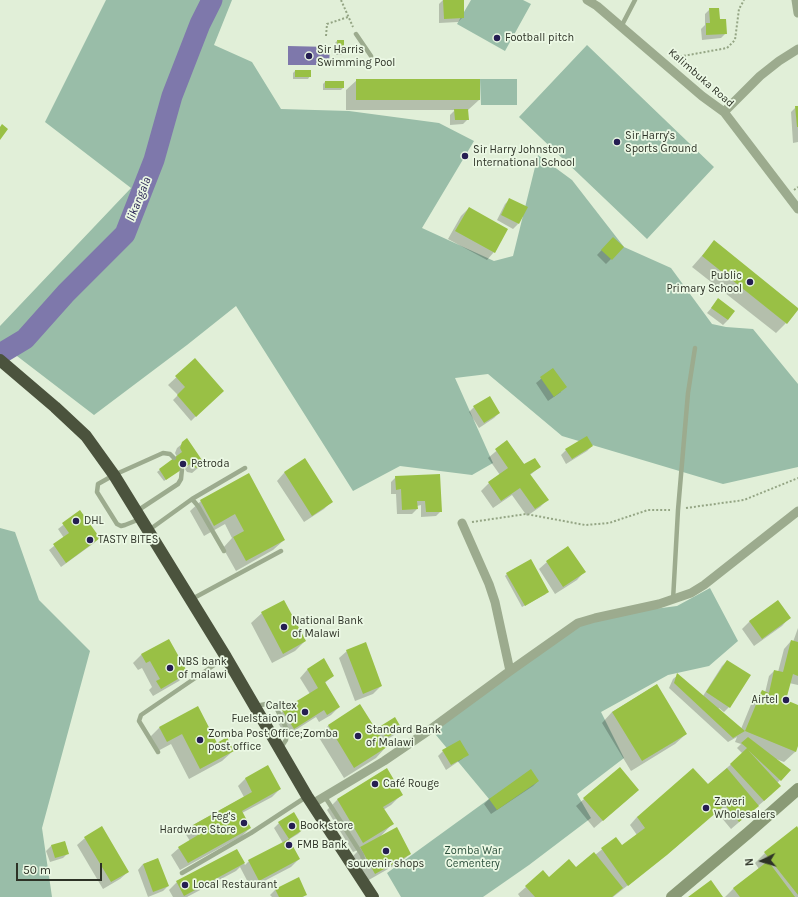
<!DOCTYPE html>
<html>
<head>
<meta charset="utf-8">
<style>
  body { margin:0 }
  #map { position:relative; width:798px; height:897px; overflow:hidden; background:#e1efd8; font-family:Karla,sans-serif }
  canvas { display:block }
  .north { position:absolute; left:742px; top:841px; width:40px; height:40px; -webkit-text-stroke:3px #ebf8e4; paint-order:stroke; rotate:265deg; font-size:11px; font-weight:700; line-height:16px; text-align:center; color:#2d3226 }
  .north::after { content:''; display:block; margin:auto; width:14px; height:18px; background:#2d3226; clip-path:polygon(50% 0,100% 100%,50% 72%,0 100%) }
  .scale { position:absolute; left:16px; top:863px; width:86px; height:18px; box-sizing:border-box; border:2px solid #2d3226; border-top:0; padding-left:5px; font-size:12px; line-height:14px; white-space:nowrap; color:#2d3226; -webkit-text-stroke:3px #ebf8e4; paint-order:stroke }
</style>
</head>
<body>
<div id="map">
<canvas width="798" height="897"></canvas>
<div class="north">N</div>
<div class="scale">50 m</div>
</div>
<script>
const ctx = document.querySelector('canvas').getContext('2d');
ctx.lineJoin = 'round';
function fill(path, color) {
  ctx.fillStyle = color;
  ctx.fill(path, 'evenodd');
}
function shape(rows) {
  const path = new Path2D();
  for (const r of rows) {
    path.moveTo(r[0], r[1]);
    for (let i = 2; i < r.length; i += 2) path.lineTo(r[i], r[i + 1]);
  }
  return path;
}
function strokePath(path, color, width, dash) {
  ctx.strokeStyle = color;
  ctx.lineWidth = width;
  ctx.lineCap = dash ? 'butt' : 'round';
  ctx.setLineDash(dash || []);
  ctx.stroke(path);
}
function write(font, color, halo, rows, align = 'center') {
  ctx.font = font + ' Karla,sans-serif';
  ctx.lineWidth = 3.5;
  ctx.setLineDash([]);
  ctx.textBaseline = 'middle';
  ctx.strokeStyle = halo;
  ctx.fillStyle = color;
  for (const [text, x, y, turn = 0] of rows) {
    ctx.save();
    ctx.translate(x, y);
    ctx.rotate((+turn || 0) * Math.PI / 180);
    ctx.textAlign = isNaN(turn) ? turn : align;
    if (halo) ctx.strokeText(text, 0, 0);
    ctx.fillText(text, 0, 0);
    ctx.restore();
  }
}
const green = shape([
  [106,0,232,0,214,45,252,62,281,109,349,111,439,123,474,141,422,228,494,261,513,256,538,155,572,180,624,247,671,268,712,324,726,327,753,329,798,384,798,467,723,484,562,436,488,374,455,378,493,463,472,475,400,466,353,491,236,306,187,345,94,415,0,343,0,326,131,188,45,122],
  [471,0,523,0,531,4,505,51,457,24],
  [587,45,714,167,647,239,519,117],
  [480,79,517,79,517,105,481,105],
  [0,528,15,532,39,600,90,651,42,828,52,897,0,897],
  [710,588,738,641,709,666,668,675,601,712,624,758,577,794,591,818,529,865,483,897,401,897,387,873,489,799,431,729,577,619,677,606]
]);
const water = shape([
  [288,46,330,47,329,65,288,65]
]);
const shadow = shape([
  [443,0,463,0,463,17,458,22,439,23,439,4],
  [710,9,719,20,726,33,721,38,702,40,701,29,705,25,705,14],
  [337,41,343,53,341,55,336,55,335,43],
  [295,71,310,76,308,79,293,79,293,73],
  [357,80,479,100,468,110,468,119,463,124,450,125,450,115,455,110,346,110,346,90],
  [325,82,343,88,341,90,323,90,323,84],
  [796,107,798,107,798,142,793,143,791,112],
  [510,199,518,224,513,229,497,220,505,204],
  [469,208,494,252,487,260,448,239,461,216],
  [613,238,623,247,606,264,597,255],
  [714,242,786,323,776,333,692,267],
  [718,300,728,320,723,325,707,313],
  [195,360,200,412,191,421,173,400,178,395,168,385],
  [553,369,561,392,548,401,536,383],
  [489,397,499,413,494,418,479,428,469,412,474,407],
  [507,442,525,465,540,467,530,475,547,500,540,507,527,516,512,495,493,508,481,491,489,483,500,475,488,458],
  [183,443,198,468,192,473,187,472,185,469,188,466,187,465,164,481,157,472,177,457,175,453,177,448],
  [592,446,587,451,566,464,561,455,566,450],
  [305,460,332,501,324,509,304,522,277,481,284,473],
  [248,475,284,540,273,550,236,571,223,548,232,538,225,524,204,536,190,511,201,501],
  [396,477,441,511,436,516,421,517,421,505,417,506,417,509,412,514,397,514,396,494,391,494,391,482],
  [80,512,99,538,94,543,61,567,49,550,64,538,58,529],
  [547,562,584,572,577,580,555,594,539,569],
  [507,574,546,594,522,607,505,576],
  [262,613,305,641,295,651,272,663,251,623],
  [789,618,782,626,754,646,742,629,750,621],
  [798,628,798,685,789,683,784,701,798,706,798,744,795,752,784,762,776,759,790,770,777,783,772,794,731,829,716,811,676,847,613,897,520,897,518,894,526,887,575,869,595,855,616,838,622,846,637,835,630,825,637,817,707,785,743,754,737,748,741,744,735,742,737,737,728,742,669,688,673,679,678,675,703,696,722,666,727,661,729,707,724,712,719,708,718,709,741,729,752,702,762,691,765,693,769,676,774,671,778,672,784,649,791,641,793,642],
  [169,640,187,673,179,681,153,696,149,690,152,687,142,668,138,670,133,663,141,655],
  [347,651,381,686,373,694,355,701,339,658],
  [323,660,333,675,325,683,339,707,331,715,319,722,316,717,286,736,275,718,283,711,310,694,300,678,307,670],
  [656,685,686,734,675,744,631,771,602,723,612,712],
  [360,706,376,731,380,728,401,729,396,734,382,742,386,747,376,758,344,778,318,736,328,726],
  [198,708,216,744,233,751,222,761,189,779,171,744,156,752,149,738,159,728],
  [443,751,467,754,462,759,446,770,438,756],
  [387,770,402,794,391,805,383,810,392,824,380,837,410,854,402,861,367,881,353,856,360,849,353,852,327,810,337,800],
  [246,778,280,789,272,797,242,813,250,828,242,836,180,870,171,855,179,848,190,841,185,833,193,825,244,797,238,786],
  [538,781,533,786,491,814,484,804,489,799],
  [638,790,594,828,576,806,584,799],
  [279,823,303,829,298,834,288,840,299,859,291,867,251,888,240,867,236,871,187,897,173,897,169,890,177,882,237,850,245,865,249,861,283,843,274,828],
  [798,829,798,897,725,897,734,888,759,869,755,863,765,853],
  [85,838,128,872,120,879,103,889,77,845],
  [65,842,68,853,63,858,50,862,46,851,51,846],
  [158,859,168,886,163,891,148,897,138,870,143,864],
  [275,890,306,894,303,897,272,897,270,895]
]);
const river = shape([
  [0,354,25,339,66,293,125,234,154,160,172,96,200,24,212,0]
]);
const building = shape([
  [443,0,464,0,464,18,444,19],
  [709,8,719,8,720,19,726,19,727,34,706,35,706,23,710,23],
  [337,40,344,40,344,53,338,53],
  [295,70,311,70,311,77,295,77],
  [356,79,480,79,480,100,356,100],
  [325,81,344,81,344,88,325,88],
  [795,106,798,106,798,127,797,127],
  [454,109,468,109,469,120,455,120],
  [2,124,8,129,0,140,0,127],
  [509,198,528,207,519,224,501,215],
  [469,207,508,229,495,253,455,231],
  [613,237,624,247,612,260,601,250],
  [714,240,798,308,798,310,787,324,702,256],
  [718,298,735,311,728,320,711,308],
  [195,358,224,391,196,417,177,395,185,387,175,376],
  [553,368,567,387,554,397,540,377],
  [490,396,500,413,484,423,473,406],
  [587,436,593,446,572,459,565,449],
  [187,438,204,463,198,468,192,467,190,464,166,480,159,469,182,452,180,448,182,442],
  [507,440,524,464,535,458,541,467,530,474,549,500,535,509,520,488,501,501,488,482,508,468,495,449],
  [305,458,333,502,312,516,284,472],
  [249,473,285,540,246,561,233,537,244,531,235,514,214,526,200,500],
  [440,474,442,512,426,512,425,501,417,501,418,509,402,510,401,489,396,490,395,476],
  [80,510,100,538,66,563,53,544,69,533,62,523],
  [568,546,586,572,563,587,546,561],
  [531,559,549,592,525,606,506,573],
  [284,600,306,641,283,654,261,612],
  [778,600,791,618,762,639,749,621],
  [169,639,188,673,161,689,156,681,160,679,150,661,146,663,141,654],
  [791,640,798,642,798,676,793,674,786,700,798,705,798,746,796,752,745,731,762,690,769,693,774,670,783,672],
  [366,642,382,686,363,694,346,650],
  [324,658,334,676,325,682,340,707,327,715,324,710,294,729,282,710,318,688,307,669],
  [727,660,751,675,730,708,706,692],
  [677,673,745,731,733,738,674,683],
  [657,684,687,734,642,761,612,712],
  [360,704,387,747,354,768,328,725],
  [198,706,217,743,227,737,234,751,200,769,182,734,167,742,159,727],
  [395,717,402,729,386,738,379,727],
  [748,737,791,770,781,781,748,750,781,786,764,801,730,764,747,748,741,743],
  [460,740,469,755,451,765,442,750],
  [268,765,281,789,242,811,251,828,188,863,178,847,198,835,193,825,252,792,245,778],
  [620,767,639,790,603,821,583,798],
  [387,768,403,795,383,807,394,824,363,843,337,799],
  [693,768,708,784,727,768,759,806,739,822,725,805,667,855,628,886,601,848,616,837,622,845,645,828,637,817],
  [531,769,539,781,497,810,489,799],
  [294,812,304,829,289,839,278,822],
  [102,826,129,872,111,882,84,837],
  [797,826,798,828,798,895,764,852],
  [397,827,411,854,375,874,360,847],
  [289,839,300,859,259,881,248,860],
  [65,841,69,854,55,858,51,845],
  [237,849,245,863,184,896,176,881],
  [594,852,623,888,612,897,535,897,525,886,543,870,549,877,569,859,576,867],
  [158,858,169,886,153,892,143,864],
  [768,861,795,897,740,897,733,888],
  [299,877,307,895,302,897,279,897,275,889],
  [711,880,723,897,688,897]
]);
const path = shape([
  [341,0,353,27],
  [326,36,327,24,348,17],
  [672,58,727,48,735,40,739,9,744,0],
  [794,190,798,187],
  [686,508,744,500,798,478],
  [472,522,526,514,585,525,609,523,648,510,670,510]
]);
const lane = shape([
  [621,27,635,0],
  [356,34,371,56],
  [192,499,198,506,224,551],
  [137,511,178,484,181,479,182,469],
  [140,519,125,525,121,526,117,524,97,492,98,484,114,475,163,453,170,454,174,458],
  [149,530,192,499,245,468],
  [192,599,281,551],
  [673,600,678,510,688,393,695,348],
  [256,706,271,703,275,705,287,730,286,740,280,749],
  [158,752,139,721,141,715,226,657],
  [325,797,362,855,364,863,358,872],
  [182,873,251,833,306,797]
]);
const street = shape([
  [587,0,597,6,702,96,724,112,798,209],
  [796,0,798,13],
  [724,112,760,76,779,61,798,49],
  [462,523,489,584,495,602,510,671],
  [312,804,384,761,431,729,510,671,578,623,595,618,659,604,691,593,704,585,798,511]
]);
const secondary = shape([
  [672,897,748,833,798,789]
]);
const highway = shape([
  [0,360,55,407,86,436,114,475,226,657,307,796,373,897]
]);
const markers = [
  [497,38,4,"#251e52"],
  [309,56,4,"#251e52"],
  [617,142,4,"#251e52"],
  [465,156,4,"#251e52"],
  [750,282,4,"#251e52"],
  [183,464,4,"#251e52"],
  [76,521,4,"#251e52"],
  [90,540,4,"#251e52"],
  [284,627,4,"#251e52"],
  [170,668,4,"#251e52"],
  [786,700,4,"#251e52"],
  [305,712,4,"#251e52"],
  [358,736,4,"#251e52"],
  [200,740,4,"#251e52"],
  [375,784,4,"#251e52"],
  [706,808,4,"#251e52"],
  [244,823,4,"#251e52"],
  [292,826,4,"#251e52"],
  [289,845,4,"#251e52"],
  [386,851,4,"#251e52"],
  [185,885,4,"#251e52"]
];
const poiNames = [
  ["Football pitch",505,38],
  ["Sir Harris",317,50],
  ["Swimming Pool",317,63],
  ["Sir Harry's",625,136],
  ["Sports Ground",625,149],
  ["Sir Harry Johnston",473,150],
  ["International School",473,163],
  ["Public",742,276,"right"],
  ["Primary School",742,289,"right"],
  ["Petroda",191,464],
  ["DHL",84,521],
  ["TASTY BITES",98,540],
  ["National Bank",292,621],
  ["of Malawi",292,634],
  ["NBS bank",178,662],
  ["of malawi",178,675],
  ["Airtel",778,700,"right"],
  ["Caltex",297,706,"right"],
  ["Fuelstaion 01",297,719,"right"],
  ["Standard Bank",366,730],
  ["of Malawi",366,743],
  ["Zomba Post Office;Zomba",208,734],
  ["post office",208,747],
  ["Café Rouge",383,784],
  ["Zaveri",714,802],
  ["Wholesalers",714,815],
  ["Feg's",236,817,"right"],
  ["Hardware Store",236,830,"right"],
  ["Book store",300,826],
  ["FMB Bank",297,845],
  ["souvenir shops",386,864,"center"],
  ["Local Restaurant",193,885]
];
const streetNames = [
  ["Kalimbuka Road",701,78,41]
];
const parkNames = [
  ["Zomba War",473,851],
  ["Cementery",473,864]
];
const waterNames = [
  ["likangala",139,199,-68]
];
fill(green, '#99bda8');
fill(water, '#7e78ab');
fill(shadow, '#0003');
strokePath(river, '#7e78ab', 21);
fill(building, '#99c045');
strokePath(path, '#94a584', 2, [2, 2]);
strokePath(lane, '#9cab8e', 4.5);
strokePath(street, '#9cab8e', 9);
strokePath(secondary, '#8a9a76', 12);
strokePath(highway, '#4b533d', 12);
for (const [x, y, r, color] of markers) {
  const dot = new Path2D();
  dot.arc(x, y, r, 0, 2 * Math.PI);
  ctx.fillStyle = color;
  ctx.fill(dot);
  strokePath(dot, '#ebf8e4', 1.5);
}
write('11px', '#2d3226', '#ebf8e4', poiNames, 'left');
write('11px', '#2d3226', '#ebf8e4', streetNames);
write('11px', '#2b4f3b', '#ebf8e4', parkNames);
write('italic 12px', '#251e52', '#ebf8e4', waterNames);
</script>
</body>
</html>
